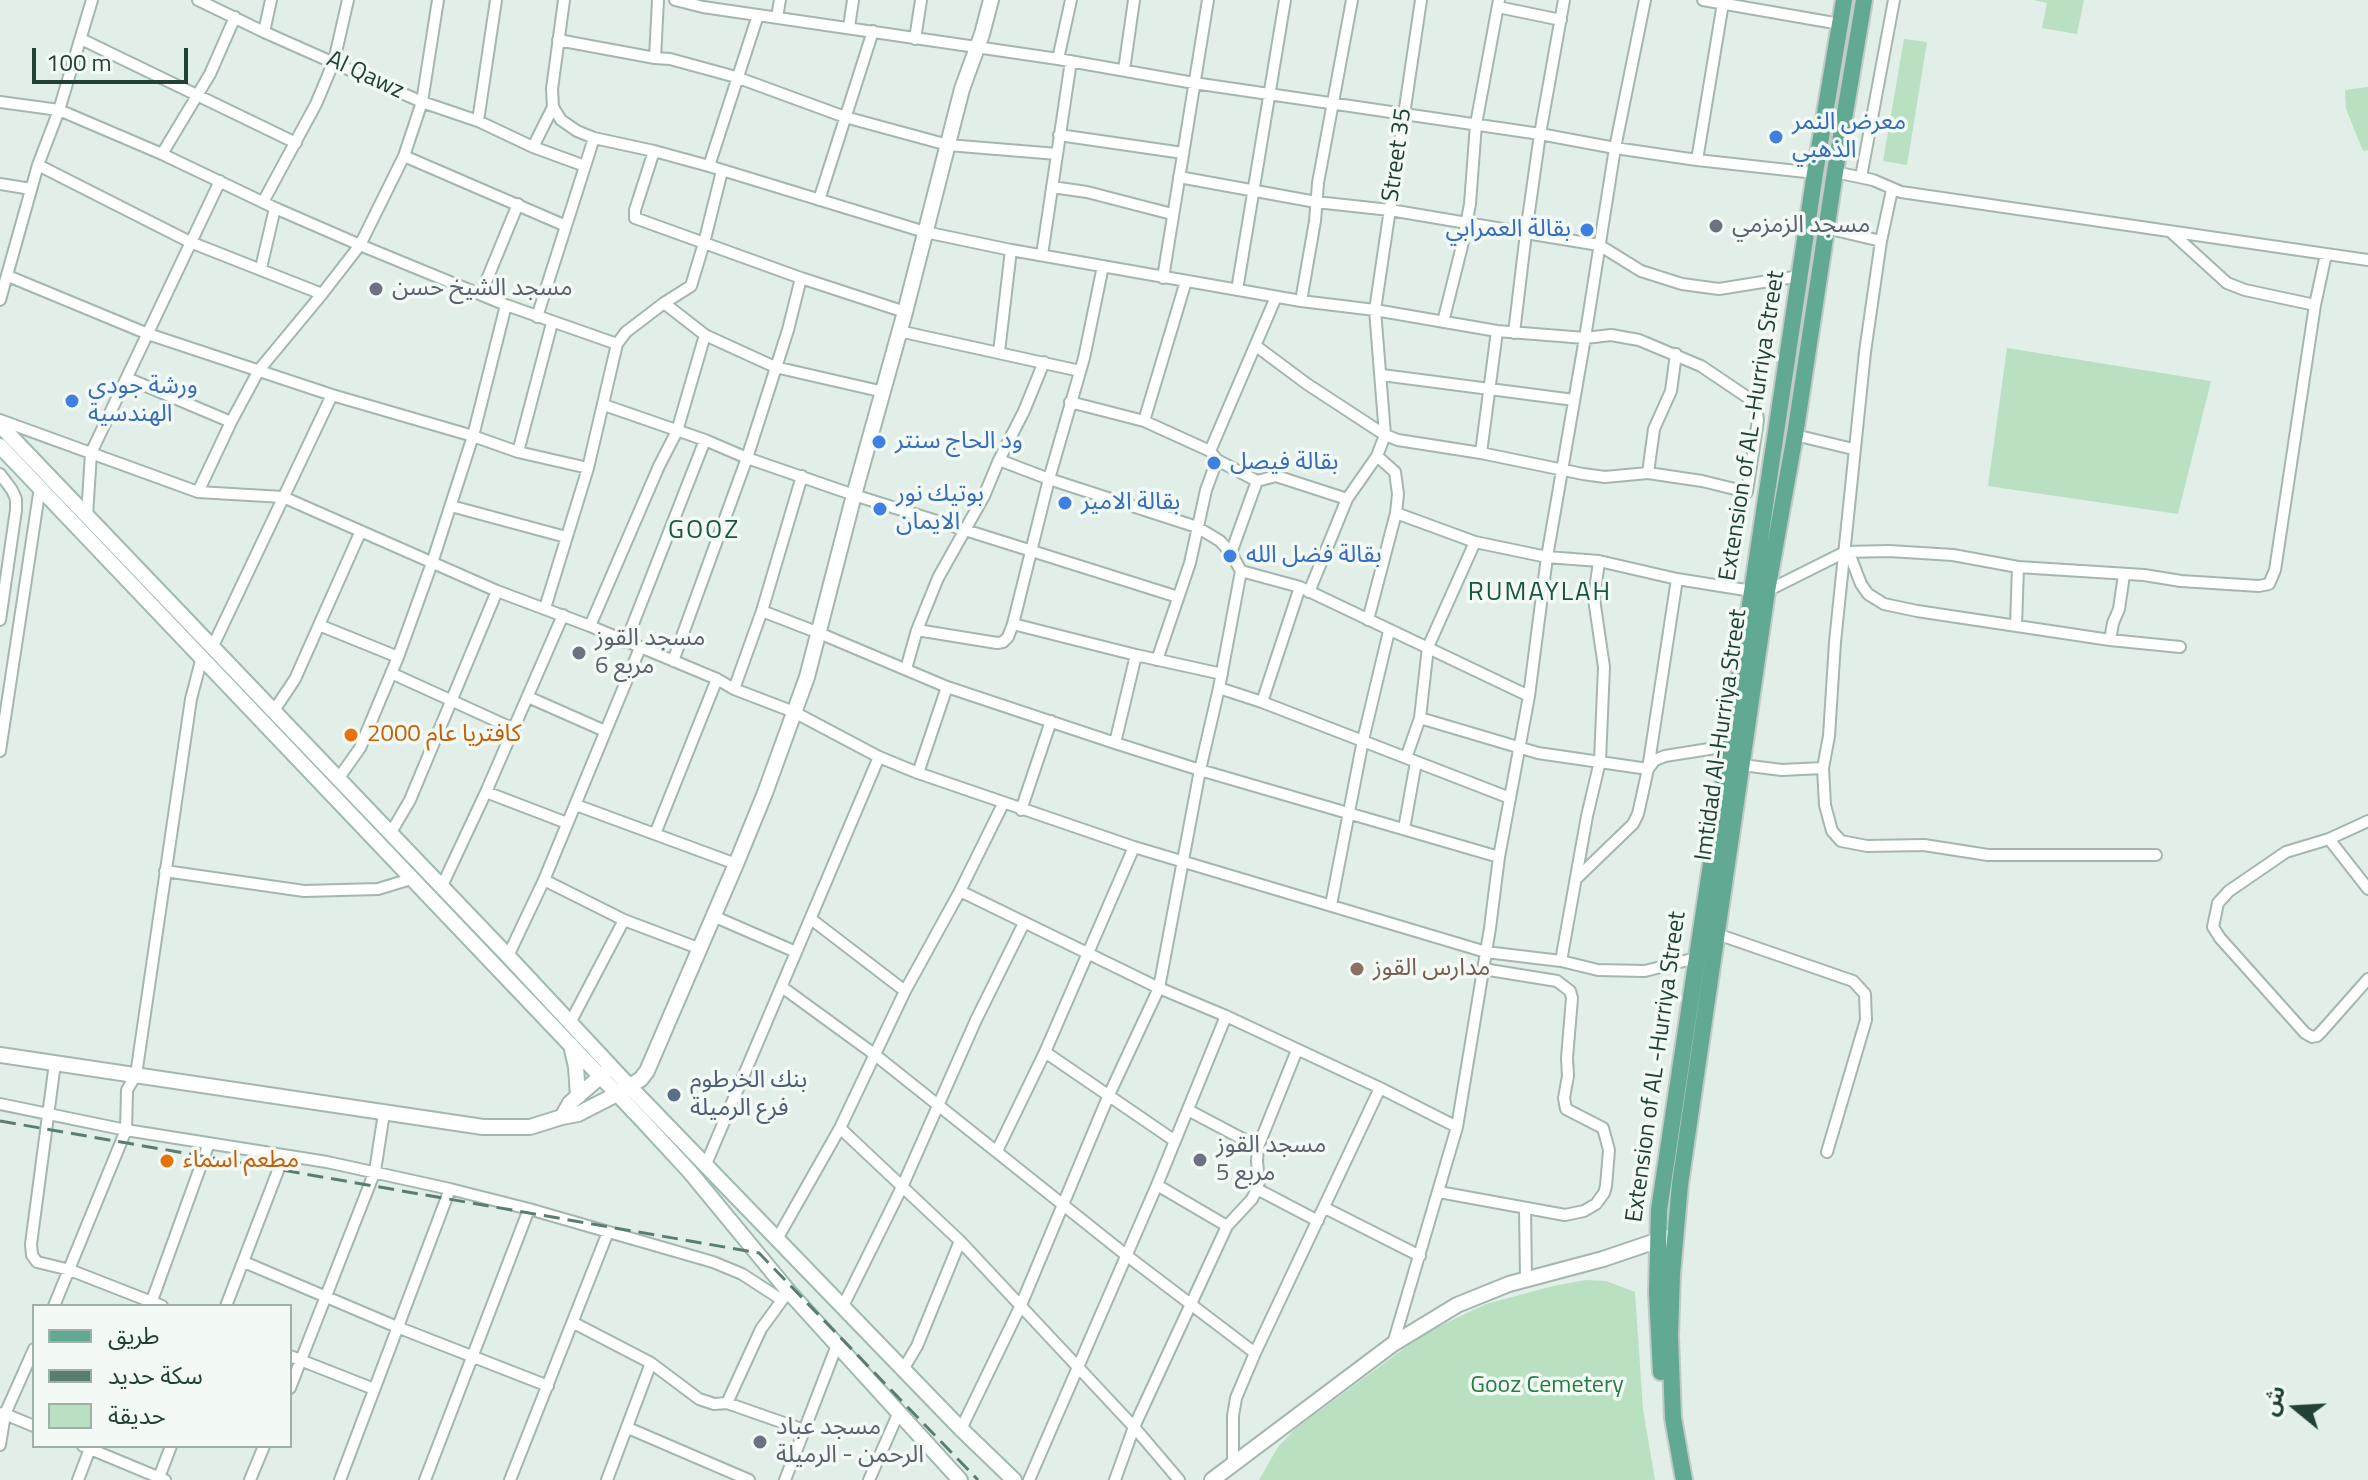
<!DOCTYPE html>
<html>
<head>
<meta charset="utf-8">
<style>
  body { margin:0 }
  #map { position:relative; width:2368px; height:1480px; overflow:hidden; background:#e2eee8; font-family:"Titillium Web","Noto Sans Arabic",sans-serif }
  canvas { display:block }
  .legend { position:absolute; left:32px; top:1304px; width:260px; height:144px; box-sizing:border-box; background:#f3faf6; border:2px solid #9fb0a9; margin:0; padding:10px 14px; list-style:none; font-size:24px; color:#204136 }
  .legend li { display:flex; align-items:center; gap:16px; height:40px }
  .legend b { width:40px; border:2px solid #9fb0a9 }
  .north { position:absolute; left:2256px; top:1368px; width:80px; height:80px; -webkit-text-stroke:6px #f3faf6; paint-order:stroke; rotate:288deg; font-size:22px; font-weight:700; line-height:32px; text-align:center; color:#204136 }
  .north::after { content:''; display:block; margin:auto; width:28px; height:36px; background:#204136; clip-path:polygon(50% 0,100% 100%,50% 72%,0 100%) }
  .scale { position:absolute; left:32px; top:48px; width:156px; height:36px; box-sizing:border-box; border:4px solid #204136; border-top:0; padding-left:10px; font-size:24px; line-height:28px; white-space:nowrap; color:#204136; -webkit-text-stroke:6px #f3faf6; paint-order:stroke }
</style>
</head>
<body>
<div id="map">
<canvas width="2368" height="1480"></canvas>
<ul class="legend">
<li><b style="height:10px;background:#61a992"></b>طريق</li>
<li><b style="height:10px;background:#5a7d71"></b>سكة حديد</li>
<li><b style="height:22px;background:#b9e1c1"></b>حديقة</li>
</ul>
<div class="north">ش</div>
<div class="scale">100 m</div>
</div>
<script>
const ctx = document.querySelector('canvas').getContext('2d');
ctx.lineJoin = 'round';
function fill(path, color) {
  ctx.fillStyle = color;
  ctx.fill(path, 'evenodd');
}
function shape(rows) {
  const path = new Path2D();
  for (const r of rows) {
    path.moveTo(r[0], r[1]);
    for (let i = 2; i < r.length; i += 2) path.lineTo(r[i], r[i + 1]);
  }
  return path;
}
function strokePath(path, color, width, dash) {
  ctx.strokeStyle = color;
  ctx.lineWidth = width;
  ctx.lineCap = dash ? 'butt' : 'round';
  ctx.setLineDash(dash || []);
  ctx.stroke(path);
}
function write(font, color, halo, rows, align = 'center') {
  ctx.font = font + ' "Titillium Web","Noto Sans Arabic",sans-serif';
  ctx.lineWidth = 7;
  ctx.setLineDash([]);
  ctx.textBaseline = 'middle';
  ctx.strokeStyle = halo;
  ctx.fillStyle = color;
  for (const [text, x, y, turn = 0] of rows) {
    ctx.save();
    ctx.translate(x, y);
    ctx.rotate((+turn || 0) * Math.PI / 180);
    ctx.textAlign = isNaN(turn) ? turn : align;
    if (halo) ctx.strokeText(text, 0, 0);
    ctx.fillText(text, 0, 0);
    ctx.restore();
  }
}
const green = shape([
  [2034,0,2084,0,2077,34,2042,28,2047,3],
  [1904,39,1927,42,1907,165,1883,161],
  [2368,87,2368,150,2363,151,2346,109,2345,90],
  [2007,348,2211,381,2178,514,1988,486],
  [1586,1280,1606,1281,1635,1292,1643,1409,1655,1480,1259,1480,1278,1447,1295,1429,1425,1333,1486,1304,1553,1286]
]);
const minor = shape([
  [198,0,264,32,422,102,478,121,533,147,585,166],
  [564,0,552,89,553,107,561,120,577,131,594,138,654,151,709,166,925,232,1011,250,1301,301,1375,310,1497,331,1585,338,1611,335,1639,340,1701,366,1750,399,1757,412,1758,420,1747,492,1702,481,1648,473,1605,477,1583,474,1481,453,1398,440,1385,435,1307,384,1256,346],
  [675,0,703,7,1058,59,1194,83,1540,134,1615,148,1697,160,1815,173],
  [1703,0,1840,24],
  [1498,7,1561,20],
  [777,17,780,0],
  [849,27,853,0],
  [264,32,271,0],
  [81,39,296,143],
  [915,39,921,0],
  [558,40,655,58,670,59,736,77,845,117,948,145,1057,154],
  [655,58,658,0],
  [1058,59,1071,0],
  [1124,70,1134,0],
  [0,102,59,110,162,154,275,208,360,245,506,305,617,344],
  [478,121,496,0],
  [1059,135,1183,153],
  [533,147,553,107],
  [654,151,635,210,635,218,801,278,905,312],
  [162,154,210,74,235,17],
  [404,156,566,226],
  [1697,160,1723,3],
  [38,165,190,242,322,294],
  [709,166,758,15],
  [722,171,704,243,691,286,664,303,705,335,775,367,884,392],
  [1835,172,1873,180,1901,192,2368,260],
  [1179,177,1316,202,1390,210,1526,233,1540,134,1564,0],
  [1861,177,1894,0],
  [0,184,31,189],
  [1052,187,1087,192,1172,214],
  [1892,190,1881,241,1865,352,1835,642,1829,736,1823,768,1825,805,1832,831,1841,841,1867,846,1924,845,1988,855,2156,855],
  [819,200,873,31],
  [263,202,316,104,334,61,348,0],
  [1826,228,1881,241],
  [2171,232,2227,283,2245,290,2315,305],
  [1042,255,1071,61],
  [261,268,275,208],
  [8,276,148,334,332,395,473,436,518,452,588,468],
  [1163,278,1208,0],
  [1237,290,1285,0],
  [481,294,518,204],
  [0,300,38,165,59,110,92,0],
  [1301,301,1315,221,1318,183,1352,0],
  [537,317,594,138],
  [1443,322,1462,246,1470,204,1476,124,1499,0],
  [899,331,1080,371],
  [1514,333,1526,233,1599,245,1641,271,1682,284,1719,289,1800,276],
  [999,352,1011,250],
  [1382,375,1574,400],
  [127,378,231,422],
  [1070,402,1144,421,1210,451,1217,460,1257,481,1276,476,1347,499],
  [604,405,705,440,747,458,854,495,1178,597],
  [0,420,198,492,283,497,497,591,590,626,717,679,734,689,794,712,879,757,918,773,1134,847,1486,952,1561,961,1598,970,1645,971,1696,958],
  [1144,421,1186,281],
  [1795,435,1853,449],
  [1210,451,1276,297],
  [518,452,552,323],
  [1481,453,1497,331],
  [1648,473,1654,429,1671,391,1676,354],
  [0,474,12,490,16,499,16,510,0,620],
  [198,492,231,422,259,370,322,294,360,245,404,156,422,102,438,0],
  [451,506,566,537],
  [1396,513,1475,542,1547,557,1599,561,1677,579,1752,591],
  [87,516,91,453,220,181],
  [1231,553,1257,481],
  [1849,553,1861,584,1868,594,1884,604,1917,611,2110,640,2180,647],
  [1241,571,1300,587,1529,696],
  [1767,591,1845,552,1889,551,1953,555,2018,567,2144,575,2181,581,2259,586,2269,584,2275,570,2315,305,2326,254],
  [1309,592,1347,499,1377,456,1385,435,1375,310,1421,0],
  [545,608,588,468,617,344,626,332,664,303],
  [762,611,819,633,947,687,1115,743,1200,770,1499,857],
  [1368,620,1396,513,1398,494,1395,472,1377,456],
  [1013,624,1136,655,1222,674],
  [319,625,398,657],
  [590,626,659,466,677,431,705,335],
  [2016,626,2018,567],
  [917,630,997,643,1003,642,1008,637,1013,624,1049,479,1084,358,1103,266],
  [2110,640,2113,623,2119,609,2124,575],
  [626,642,705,440],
  [212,648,332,395],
  [1157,660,1190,563,1206,490,1217,460],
  [673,661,747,458,788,330,801,278],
  [906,669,917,630,938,578,984,496,999,460,1024,411,1044,362],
  [391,673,514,729],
  [1219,688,1262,702,1510,798],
  [734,689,762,611,802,476],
  [528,697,605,731],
  [1262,702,1300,587],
  [273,712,295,679,360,533],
  [1420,718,1538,753,1648,769,1655,760,1665,756,1728,746],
  [1115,743,1136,655],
  [0,751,40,487],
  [1406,758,1420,718,1428,647,1475,542],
  [1742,765,1782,770,1823,768],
  [918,773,947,687],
  [338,779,360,748,398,657,432,563,473,436,506,305],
  [486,792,567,823],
  [576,805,736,864],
  [1021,810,1051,721],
  [2368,821,2329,839,2286,852,2229,891,2218,903,2213,927,2220,938,2305,1033,2312,1037,2317,1036,2322,1031,2368,979],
  [1404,829,1416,762],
  [390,834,410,800,497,591],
  [655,834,717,679],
  [2329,839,2368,889],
  [165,871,304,891,378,889,411,879],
  [1576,879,1633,824,1638,814,1648,769,1677,579],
  [544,880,624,920,698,948],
  [441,888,486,792,563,615],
  [960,891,1159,988,1226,1016,1380,1088,1457,1127],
  [1331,905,1363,740,1389,631],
  [713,916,796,952],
  [811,919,905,991],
  [1717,934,1853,981,1865,994,1866,1020,1827,1152],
  [508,956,544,880,640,648],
  [1561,961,1587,816,1600,761,1604,667,1594,599,1599,561],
  [782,987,874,1054,1126,1255,1255,1353],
  [570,1023,624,920],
  [1045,1052,1175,1141],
  [55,1063,31,1244,32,1255,37,1262,70,1270,162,1306],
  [0,1104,126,1130,327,1162,450,1189,529,1209,713,1262,742,1274,782,1300],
  [1188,1110,1258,1147],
  [840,1128,960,1241,1134,1427,1179,1480],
  [997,1151,1045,1052,1134,847],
  [706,1164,879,757],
  [1157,1185,1227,1226],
  [1257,1189,1318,1221],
  [1439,1192,1565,1215,1584,1211,1596,1204,1604,1193,1606,1186,1609,1150,1603,1128,1566,1109,1564,1098,1568,1076,1567,1058,1572,998,1570,991,1557,981,1483,969],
  [1325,1208,1420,1256],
  [1525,1208,1526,1279],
  [777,1239,840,1128,905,991,960,891,1003,804],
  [244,1262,397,1327,548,1386],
  [54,1306,126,1130,127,1090,136,1075,191,699,202,657],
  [150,1306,209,1143],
  [226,1306,284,1155],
  [843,1306,902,1187,976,1020,1024,923],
  [574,1323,651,1363,699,1399,714,1404,727,1403,804,1430],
  [1393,1344,1457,1127,1490,928,1499,857,1529,696,1547,557,1585,338,1615,148,1645,0],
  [290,1356,374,1389],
  [904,1368,917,1346,960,1241],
  [290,1388,375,1171,384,1113],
  [727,1403,761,1329,785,1296],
  [2,1413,34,1426],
  [628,1428,749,1480],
  [961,1429,1021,1305,1108,1097,1159,988,1200,770,1219,688,1241,571,1231,553,1220,541,1197,527,1049,479,999,460],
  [0,1445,5,1414,34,1349],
  [83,1446,165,1480],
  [1233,1464,1233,1416,1236,1398,1255,1353,1380,1088],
  [78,1480,91,1446],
  [158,1480,171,1446],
  [250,1480,264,1446],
  [340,1480,450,1189],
  [425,1480,529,1209],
  [510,1480,608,1232],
  [607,1480,651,1363],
  [785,1480,837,1345],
  [869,1480,899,1412],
  [1029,1480,1157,1185,1226,1016],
  [1115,1480,1134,1427,1227,1226,1252,1199,1257,1189,1259,1182,1257,1161,1258,1147,1297,1050]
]);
const tertiary = shape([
  [0,1055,483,1127,530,1127,562,1117,578,1114,617,1094,641,1079,647,1071,736,864,765,793,807,677,854,495,905,312,962,89,982,34,991,0],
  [562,1117,570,1103,609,1069],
  [1212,1480,1393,1344,1457,1305,1509,1284,1603,1259,1668,1237]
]);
const secondary = shape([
  [0,425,508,956,630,1087,961,1429,1014,1480],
  [0,446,642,1120,690,1172,789,1292,960,1480],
  [571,1045,576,1067,578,1096]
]);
const primary = shape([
  [1661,1372,1657,1293,1659,1210,1815,173,1844,0],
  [1684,1480,1673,1418,1670,1336,1672,1274,1680,1184,1767,591,1795,435,1835,172,1864,0]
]);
const rail = shape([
  [0,1121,759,1253,978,1480]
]);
const markers = [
  [1776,137,8,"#3f7fe0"],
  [1716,226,8,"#6b7280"],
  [1587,230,8,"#3f7fe0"],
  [376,289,8,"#6b7280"],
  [72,401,8,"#3f7fe0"],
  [879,442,8,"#3f7fe0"],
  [1214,463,8,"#3f7fe0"],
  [1065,503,8,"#3f7fe0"],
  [880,509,8,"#3f7fe0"],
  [1230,556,8,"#3f7fe0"],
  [579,653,8,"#6b7280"],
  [351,735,8,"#e8710a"],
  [1357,969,8,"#8d6e63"],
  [674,1095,8,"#5c6f8a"],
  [1200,1160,8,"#6b7280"],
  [167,1161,8,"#e8710a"],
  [760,1442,8,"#6b7280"]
];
const streetNames = [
  ["Al Qawz",365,76,25],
  ["Street 35",1398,155,-82],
  ["Extension of AL -Hurriya Street",1753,426,-81],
  ["Imtidad Al-Hurriya Street",1722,735,-82],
  ["Extension of AL -Hurriya Street",1657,1067,-82]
];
const shopNames = [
  ["معرض النمر",1792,123],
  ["الذهبي",1792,151],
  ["بقالة العمرابي",1571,230,"right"],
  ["ورشة جودي",88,387],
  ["الهندسية",88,415],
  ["ود الحاج سنتر",895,442],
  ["بقالة فيصل",1230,463],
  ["بوتيك نور",896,495],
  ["الايمان",896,523],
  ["بقالة الامير",1081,503],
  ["بقالة فضل الله",1246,556]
];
const worshipNames = [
  ["مسجد الزمزمي",1732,226],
  ["مسجد الشيخ حسن",392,289],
  ["مسجد القوز",595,639],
  ["مربع 6",595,667],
  ["مسجد القوز",1216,1146],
  ["مربع 5",1216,1174],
  ["مسجد عباد",776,1428],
  ["الرحمن - الرميلة",776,1456]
];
const foodNames = [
  ["كافتريا عام 2000",367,735],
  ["مطعم اسماء",183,1161]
];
const educationNames = [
  ["مدارس القوز",1373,969]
];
const serviceNames = [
  ["بنك الخرطوم",690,1081],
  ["فرع الرميلة",690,1109]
];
const parkNames = [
  ["Gooz Cemetery",1547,1386]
];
const neighbourhoodNames = [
  ["GOOZ",704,532],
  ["RUMAYLAH",1540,594]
];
fill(green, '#b9e1c1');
strokePath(minor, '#a4b7af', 14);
strokePath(tertiary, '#a4b7af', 18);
strokePath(secondary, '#9fbbaf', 18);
strokePath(primary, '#c1cac7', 20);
strokePath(minor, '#fff', 10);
strokePath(tertiary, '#fff', 14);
strokePath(secondary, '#fff', 14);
strokePath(primary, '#61a992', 16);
strokePath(rail, '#5a7d71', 3, [16, 8]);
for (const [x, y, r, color] of markers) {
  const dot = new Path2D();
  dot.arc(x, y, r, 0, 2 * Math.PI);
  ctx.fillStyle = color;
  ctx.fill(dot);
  strokePath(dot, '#f3faf6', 3);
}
write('24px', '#204136', '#f3faf6', streetNames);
write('24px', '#366cbe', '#f3faf6', shopNames, 'left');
write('24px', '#5b616d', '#f3faf6', worshipNames, 'left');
write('24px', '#c56008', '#f3faf6', foodNames, 'left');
write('24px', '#785e54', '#f3faf6', educationNames, 'left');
write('24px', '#4e5e75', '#f3faf6', serviceNames, 'left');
write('24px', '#257d41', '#f3faf6', parkNames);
ctx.letterSpacing = '2px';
write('26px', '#195643', '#f3faf6', neighbourhoodNames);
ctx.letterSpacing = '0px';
</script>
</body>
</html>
